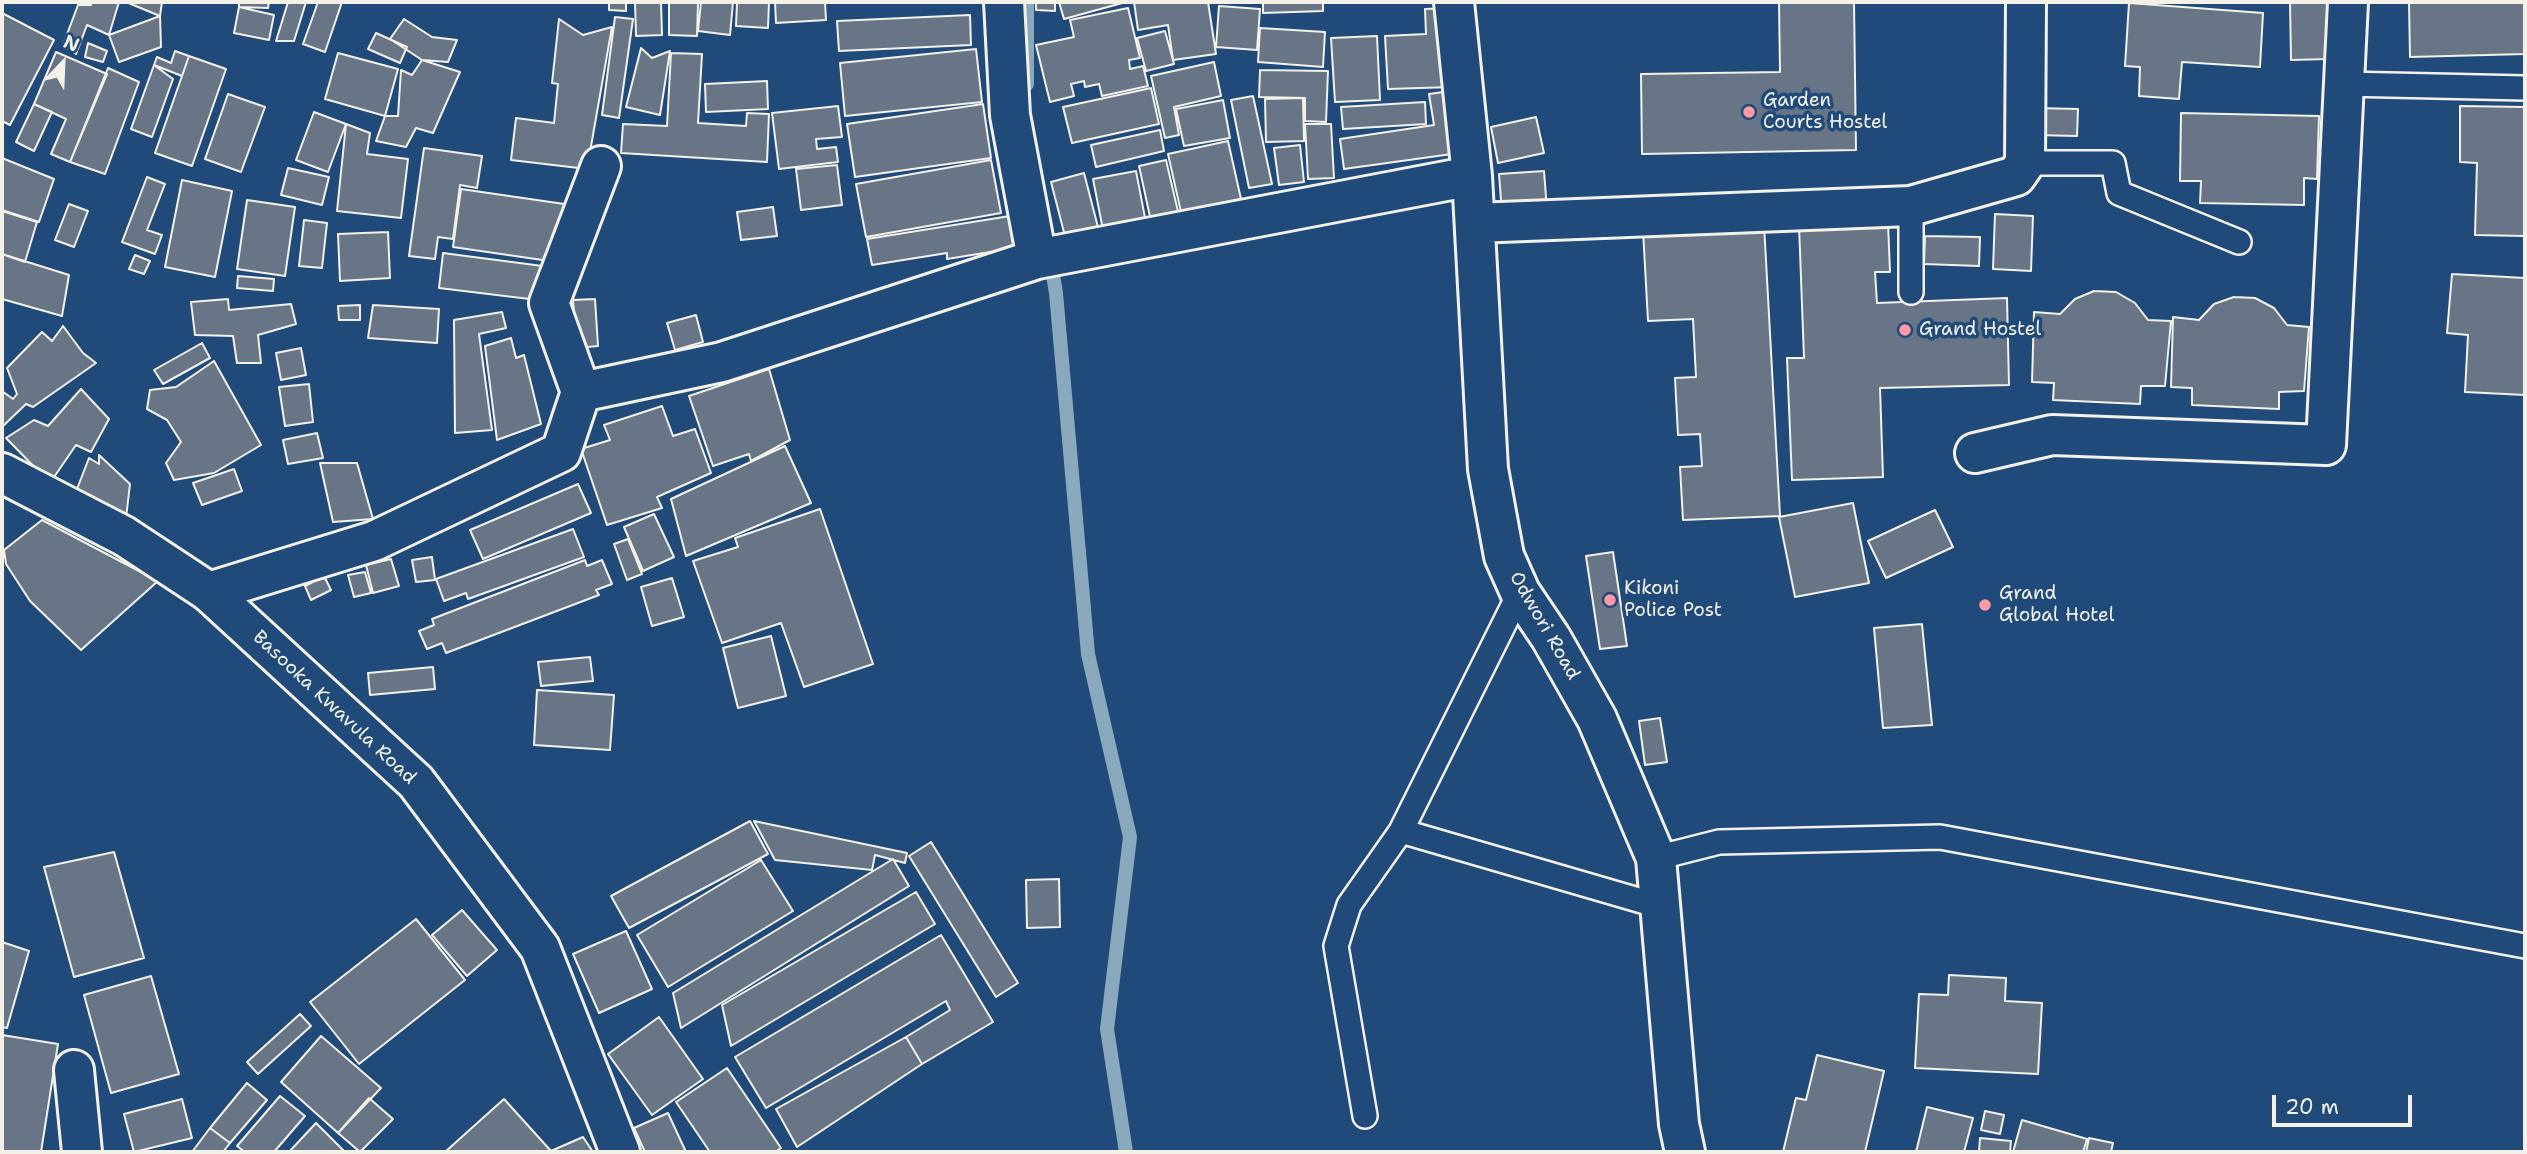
<!DOCTYPE html>
<html>
<head>
<meta charset="utf-8">
<style>
  body { margin:0 }
  #map { position:relative; width:2527px; height:1154px; overflow:hidden; background:#1f4a7a; font-family:"Shantell Sans",sans-serif }
  canvas { display:block }
  .frame { position:absolute; inset:0; border:4px solid #f4f1e8; pointer-events:none }
  .north { position:absolute; left:28px; top:28px; width:70px; height:70px; -webkit-text-stroke:5px #1f4a7a; paint-order:stroke; rotate:23deg; font-size:19px; font-weight:700; line-height:28px; text-align:center; color:#f4f1e8 }
  .north::after { content:''; display:block; margin:auto; width:24px; height:32px; background:#f4f1e8; clip-path:polygon(50% 0,100% 100%,50% 72%,0 100%) }
  .scale { position:absolute; left:2272px; top:1095px; width:140px; height:32px; box-sizing:border-box; border:4px solid #f4f1e8; border-top:0; padding-left:9px; font-size:21px; line-height:24px; white-space:nowrap; color:#f4f1e8; -webkit-text-stroke:5px #1f4a7a; paint-order:stroke }
</style>
</head>
<body>
<div id="map">
<canvas width="2527" height="1154"></canvas>
<div class="frame"></div>
<div class="north">N</div>
<div class="scale">20 m</div>
</div>
<script>
const ctx = document.querySelector('canvas').getContext('2d');
ctx.lineJoin = 'round';
function shape(rows) {
  const path = new Path2D();
  for (const r of rows) {
    path.moveTo(r[0], r[1]);
    for (let i = 2; i < r.length; i += 2) path.lineTo(r[i], r[i + 1]);
  }
  return path;
}
function strokePath(path, color, width, dash) {
  ctx.strokeStyle = color;
  ctx.lineWidth = width;
  ctx.lineCap = dash ? 'butt' : 'round';
  ctx.setLineDash(dash || []);
  ctx.stroke(path);
}
function fill(path, color) {
  ctx.fillStyle = color;
  ctx.fill(path, 'evenodd');
}
function write(font, color, halo, rows, align = 'center') {
  ctx.font = font + ' "Shantell Sans",sans-serif';
  ctx.lineWidth = 7;
  ctx.setLineDash([]);
  ctx.textBaseline = 'middle';
  ctx.strokeStyle = halo;
  ctx.fillStyle = color;
  for (const [text, x, y, turn = 0] of rows) {
    ctx.save();
    ctx.translate(x, y);
    ctx.rotate((+turn || 0) * Math.PI / 180);
    ctx.textAlign = isNaN(turn) ? turn : align;
    if (halo) ctx.strokeText(text, 0, 0);
    ctx.fillText(text, 0, 0);
    ctx.restore();
  }
}
const stream = shape([
  [1027,84,1027,2],
  [1050,257,1056,293,1088,654,1130,837,1107,1029,1126,1152]
]);
const building = shape([
  [92,2,119,2,109,35,87,25,76,54,63,45,78,5,91,5,92,2],
  [126,2,162,2,160,16,126,2],
  [239,2,269,2,268,8,239,7,239,2],
  [288,2,306,2,294,41,276,41,288,2],
  [318,2,342,2,325,52,303,44,318,2],
  [609,2,626,2,626,11,609,10,609,2],
  [635,2,661,2,662,35,636,36,635,2],
  [669,2,698,2,697,36,669,35,669,2],
  [701,2,733,2,730,35,698,31,701,2],
  [737,2,769,2,768,28,736,26,737,2],
  [775,2,825,2,826,20,776,23,775,2],
  [1036,2,1055,2,1055,11,1036,10,1036,2],
  [1059,2,1126,2,1064,19,1059,2],
  [1134,2,1208,2,1216,54,1173,60,1168,25,1138,30,1134,2],
  [1232,2,1323,2,1323,11,1263,13,1263,3,1232,2],
  [1779,2,1854,2,1856,150,1642,154,1641,74,1780,72,1779,2],
  [2290,2,2327,2,2328,59,2291,60,2290,2],
  [2409,2,2525,2,2525,54,2410,57,2409,2],
  [2129,3,2263,13,2260,67,2182,62,2179,99,2139,96,2140,67,2125,66,2129,3],
  [1219,6,1260,9,1257,50,1216,47,1219,6],
  [239,7,274,15,269,40,234,33,239,7],
  [1128,8,1140,58,1129,60,1130,69,1143,66,1148,86,1102,96,1099,84,1085,87,1084,81,1071,84,1074,96,1050,102,1036,45,1074,37,1070,20,1128,8],
  [1448,8,1452,87,1388,89,1385,36,1426,34,1425,9,1448,8],
  [2,13,54,40,10,125,2,121,2,13],
  [970,15,971,45,839,51,837,21,970,15],
  [160,16,161,47,119,62,109,35,160,16],
  [615,17,633,19,619,118,602,115,615,17],
  [404,19,432,37,457,40,448,62,422,60,390,39,404,19],
  [559,19,583,35,612,27,587,169,511,160,516,118,554,123,558,84,552,83,559,19],
  [1260,28,1325,32,1323,67,1258,62,1260,28],
  [1165,31,1174,64,1146,71,1137,38,1165,31],
  [376,33,407,47,400,63,368,49,376,33],
  [1377,36,1380,100,1335,102,1331,38,1377,36],
  [88,43,107,51,103,62,85,57,88,43],
  [641,48,652,58,670,51,660,115,626,107,641,48],
  [976,49,982,102,845,116,840,63,976,49],
  [175,51,189,56,182,76,154,65,157,57,171,63,175,51],
  [56,52,107,74,70,162,51,154,66,119,34,104,56,52],
  [338,53,398,69,385,116,325,99,338,53],
  [671,53,702,54,698,123,746,126,747,113,769,114,767,162,621,153,623,124,667,126,671,53],
  [189,56,226,69,192,166,155,153,189,56],
  [422,60,460,72,433,133,416,128,406,147,376,141,385,116,398,116,401,70,412,75,422,60],
  [1214,62,1221,96,1174,107,1179,135,1165,138,1151,76,1214,62],
  [154,65,173,79,152,137,131,129,154,65],
  [108,68,139,82,105,174,70,162,108,68],
  [1260,70,1328,71,1326,122,1305,121,1305,98,1259,97,1260,70],
  [767,81,768,109,706,112,705,84,767,81],
  [1151,88,1159,124,1072,143,1063,107,1151,88],
  [1450,91,1459,153,1344,169,1340,139,1434,125,1429,94,1450,91],
  [228,94,265,107,241,172,205,159,228,94],
  [1253,96,1272,184,1249,188,1231,100,1253,96],
  [1303,98,1304,141,1266,142,1265,99,1303,98],
  [1223,100,1230,138,1184,146,1176,109,1223,100],
  [1425,102,1426,124,1343,129,1341,107,1425,102],
  [34,104,52,112,34,151,16,142,34,104],
  [983,104,991,158,855,177,847,124,983,104],
  [838,106,842,137,816,139,817,149,836,147,838,162,779,169,772,113,838,106],
  [2460,106,2525,107,2525,236,2475,235,2477,163,2460,162,2460,106],
  [2035,108,2078,109,2077,136,2035,135,2035,108],
  [314,112,346,124,328,172,296,160,314,112],
  [2181,113,2319,116,2317,179,2304,178,2304,205,2200,203,2201,181,2180,181,2181,113],
  [1536,117,1544,153,1498,163,1491,127,1536,117],
  [346,124,370,133,367,154,408,159,401,218,337,211,346,124],
  [1305,124,1331,124,1334,178,1308,179,1305,124],
  [1160,130,1164,151,1096,167,1091,145,1160,130],
  [1228,141,1241,199,1181,212,1168,154,1228,141],
  [1300,145,1304,182,1279,185,1274,148,1300,145],
  [424,148,482,156,477,188,460,185,453,239,438,237,435,259,409,256,424,148],
  [2,158,54,179,39,222,2,210,2,158],
  [991,160,1001,213,866,237,856,184,991,160],
  [1166,160,1180,220,1152,226,1139,166,1166,160],
  [837,165,842,205,801,210,796,169,837,165],
  [288,168,329,177,322,205,281,195,288,168],
  [1136,171,1147,228,1104,235,1093,179,1136,171],
  [1544,171,1547,210,1502,213,1499,174,1544,171],
  [1084,173,1100,235,1067,244,1051,182,1084,173],
  [147,177,165,184,147,230,162,235,155,254,122,242,147,177],
  [182,180,232,191,215,277,165,267,182,180],
  [461,189,571,205,563,263,453,247,461,189],
  [247,200,295,207,285,276,237,269,247,200],
  [69,204,88,211,74,247,55,240,69,204],
  [773,207,777,236,741,240,737,212,773,207],
  [2,211,37,222,25,262,2,254,2,211],
  [1995,214,2033,216,2031,271,1993,269,1995,214],
  [1016,215,1021,247,947,259,947,253,872,265,867,239,1016,215],
  [304,220,327,223,322,268,299,266,304,220],
  [1888,223,1890,272,1875,272,1877,303,2007,298,2009,385,1880,388,1883,477,1792,480,1787,358,1804,358,1799,225,1888,223],
  [1764,224,1780,516,1683,520,1680,467,1702,466,1700,434,1678,435,1675,378,1696,377,1693,319,1648,321,1643,230,1764,224],
  [388,232,390,278,340,281,338,234,388,232],
  [1925,236,1980,237,1979,266,1924,264,1925,236],
  [443,253,550,267,546,301,439,288,443,253],
  [2,254,69,275,62,316,2,299,2,254],
  [135,255,150,261,144,274,129,269,135,255],
  [2452,274,2525,278,2525,395,2465,392,2468,335,2447,333,2452,274],
  [238,276,274,279,273,291,237,288,238,276],
  [2094,291,2116,292,2135,303,2148,320,2171,321,2165,386,2141,386,2140,404,2053,400,2054,383,2032,382,2034,312,2060,314,2075,299,2094,291],
  [2234,297,2255,298,2274,308,2287,325,2309,327,2304,391,2279,392,2279,409,2192,405,2192,388,2171,387,2173,317,2199,320,2214,304,2234,297],
  [228,299,229,310,291,304,296,324,258,335,261,363,237,363,233,336,195,335,191,302,228,299],
  [595,299,598,346,577,348,573,300,595,299],
  [360,305,360,320,339,320,338,306,360,305],
  [373,305,439,309,437,343,368,338,373,305],
  [502,312,506,328,479,334,492,430,455,433,454,320,502,312],
  [696,315,703,342,675,350,667,323,696,315],
  [63,326,83,353,96,363,33,407,26,404,2,427,2,391,13,399,17,394,7,368,42,332,52,341,63,326],
  [511,338,516,358,524,355,541,424,497,440,485,346,511,338],
  [202,343,210,358,163,384,154,370,202,343],
  [301,348,306,375,281,380,276,353,301,348],
  [214,361,261,445,214,473,174,480,166,463,181,442,167,420,147,409,150,390,176,387,214,361],
  [769,369,790,440,751,461,749,454,713,466,689,396,769,369],
  [309,384,313,422,285,426,279,387,309,384],
  [81,389,109,419,91,452,76,445,50,483,6,438,34,420,48,426,81,389],
  [662,406,673,436,695,429,711,473,657,497,662,508,607,525,581,449,610,440,604,425,662,406],
  [317,433,323,458,288,464,283,440,317,433],
  [785,446,811,503,686,556,671,499,785,446],
  [99,455,130,484,126,518,77,489,89,458,99,464,99,455],
  [320,463,357,463,373,519,333,522,320,463],
  [234,469,242,491,202,505,193,483,234,469],
  [578,484,591,513,483,559,470,530,578,484],
  [1853,503,1869,583,1795,597,1779,517,1853,503],
  [820,509,873,664,804,687,781,623,722,643,693,561,738,547,735,538,820,509],
  [1935,510,1953,547,1886,578,1868,541,1935,510],
  [654,514,674,557,643,571,624,527,654,514],
  [42,520,158,581,81,650,30,601,6,564,4,550,42,520],
  [573,529,584,557,468,599,466,593,444,601,436,579,573,529],
  [628,539,642,574,627,580,614,544,628,539],
  [1613,552,1627,646,1600,649,1586,556,1613,552],
  [432,557,435,580,416,582,412,560,432,557],
  [391,559,399,586,373,593,366,565,391,559],
  [585,560,587,566,602,560,612,584,596,590,599,595,446,653,442,643,427,649,419,631,434,625,432,619,585,560],
  [365,572,371,593,354,597,348,575,365,572],
  [324,576,331,590,311,600,305,586,324,576],
  [672,578,684,617,652,626,641,587,672,578],
  [1922,624,1932,725,1883,728,1874,628,1922,624],
  [771,636,786,696,738,708,723,648,771,636],
  [590,657,593,681,541,686,538,662,590,657],
  [433,667,435,689,370,695,368,673,433,667],
  [537,690,614,695,610,750,534,745,537,690],
  [1660,718,1667,762,1645,765,1639,721,1660,718],
  [750,821,768,854,629,928,611,896,750,821],
  [754,821,907,853,905,863,875,855,872,870,775,860,754,821],
  [931,842,1018,983,996,997,909,856,931,842],
  [114,852,144,958,74,977,44,867,114,852],
  [893,859,909,886,681,1028,673,993,893,859],
  [761,860,793,911,668,987,637,935,761,860],
  [1059,879,1060,927,1027,928,1026,880,1059,879],
  [916,892,935,924,731,1046,722,1005,916,892],
  [462,910,497,950,467,976,432,935,462,910],
  [416,919,465,980,359,1064,310,1002,416,919],
  [626,931,652,989,599,1013,573,954,626,931],
  [941,935,993,1022,922,1064,906,1037,950,1010,946,1001,766,1108,735,1057,941,935],
  [2,942,29,951,7,1028,2,1027,2,942],
  [1949,975,2006,978,2005,1001,2042,1003,2038,1074,1915,1068,1919,994,1948,995,1949,975],
  [151,976,179,1074,111,1093,84,995,151,976],
  [300,1014,311,1026,258,1074,247,1062,300,1014],
  [659,1017,703,1079,652,1115,608,1054,659,1017],
  [2,1035,58,1044,41,1152,2,1152,2,1035],
  [321,1036,381,1088,338,1133,281,1082,321,1036],
  [906,1037,922,1064,797,1147,776,1109,906,1037],
  [1817,1055,1884,1071,1865,1152,1783,1152,1796,1098,1806,1100,1817,1055],
  [727,1068,781,1148,775,1152,710,1152,676,1102,727,1068],
  [247,1083,267,1100,230,1143,210,1128,247,1083],
  [280,1096,305,1116,274,1152,245,1152,237,1146,280,1096],
  [369,1098,393,1119,360,1152,338,1133,369,1098],
  [182,1099,192,1138,134,1152,124,1114,182,1099],
  [504,1099,551,1151,445,1152,504,1099],
  [1927,1107,1973,1118,1964,1152,1916,1152,1927,1107],
  [1985,1111,2004,1115,2000,1134,1981,1130,1985,1111],
  [668,1113,686,1152,645,1152,634,1128,668,1113],
  [2022,1120,2087,1139,2083,1152,2013,1152,2022,1120],
  [316,1123,345,1152,289,1152,316,1123],
  [210,1128,230,1143,223,1152,192,1152,210,1128],
  [583,1137,593,1152,551,1151,583,1137],
  [1980,1138,2011,1141,2010,1152,1979,1152,1980,1138],
  [2089,1138,2113,1143,2111,1152,2086,1152,2089,1138]
]);
const service = shape([
  [2344,84,2525,88],
  [2025,163,2113,163,2119,193,2239,242],
  [1911,292,1911,206],
  [1401,831,1659,906],
  [1656,858,1719,842,1940,837,2525,946],
  [1365,1116,1336,946,1349,905,1401,831,1520,592]
]);
const minor = shape([
  [1004,2,1010,115,1037,259],
  [1454,2,1472,176,1488,469,1504,556,1520,592,1551,638,1597,719,1656,858,1679,1124,1685,1152],
  [1475,223,1911,206,2016,176,2025,163,2026,2],
  [581,392,722,362,1037,259,1472,176],
  [1975,453,2052,435,2326,445,2348,2],
  [209,592,374,541,561,452,581,392,549,303,601,166],
  [74,1070,82,1152]
]);
const tertiary = shape([
  [2,473,124,536,209,592,416,782,540,948,620,1152]
]);
const markers = [
  [1749,112,7,"#ff9aa2"],
  [1905,330,7,"#ff9aa2"],
  [1610,600,7,"#ff9aa2"],
  [1985,605,7,"#ff9aa2"]
];
const poiNames = [
  ["Garden",1763,101],
  ["Courts Hostel",1763,123],
  ["Grand Hostel",1919,330],
  ["Kikoni",1624,589],
  ["Police Post",1624,611],
  ["Grand",1999,594],
  ["Global Hotel",1999,616]
];
const streetNames = [
  ["Odwori Road",1544,626,60],
  ["Basooka Kwavula Road",334,708,43]
];
strokePath(stream, '#8aa9bc', 14);
fill(building, '#677586');
strokePath(building, '#f4f1e8', 2);
strokePath(service, '#f4f1e8', 28);
strokePath(minor, '#f4f1e8', 44);
strokePath(tertiary, '#f4f1e8', 44);
strokePath(service, '#1f4a7a', 23);
strokePath(minor, '#1f4a7a', 38);
strokePath(tertiary, '#1f4a7a', 38);
for (const [x, y, r, color] of markers) {
  const dot = new Path2D();
  dot.arc(x, y, r, 0, 2 * Math.PI);
  ctx.fillStyle = color;
  ctx.fill(dot);
  strokePath(dot, '#1f4a7a', 2.5);
}
write('19px', '#f4f1e8', '#1f4a7a', poiNames, 'left');
write('19px', '#f4f1e8', '#1f4a7a', streetNames);
</script>
</body>
</html>
